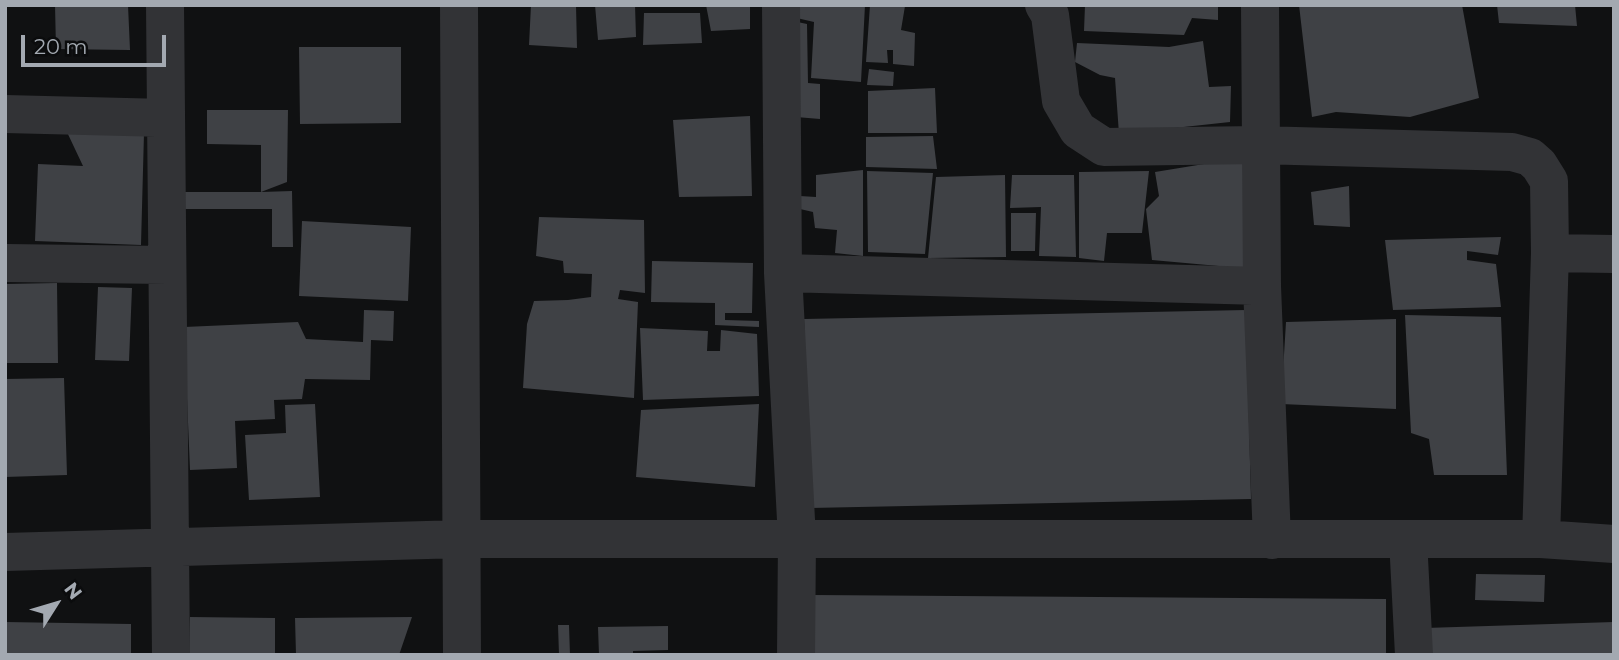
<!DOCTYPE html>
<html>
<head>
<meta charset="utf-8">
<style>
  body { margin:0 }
  #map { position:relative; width:1619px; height:660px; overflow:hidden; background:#101112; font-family:Montserrat,sans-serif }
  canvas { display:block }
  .frame { position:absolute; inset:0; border:7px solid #a3a9b1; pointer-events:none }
  .north { position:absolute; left:21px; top:569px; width:70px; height:70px; -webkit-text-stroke:5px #0b0c0d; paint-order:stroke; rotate:53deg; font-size:19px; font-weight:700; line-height:28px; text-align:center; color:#a3a9b1 }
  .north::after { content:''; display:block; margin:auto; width:24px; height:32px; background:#a3a9b1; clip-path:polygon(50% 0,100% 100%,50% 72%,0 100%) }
  .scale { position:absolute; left:21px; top:35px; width:145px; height:32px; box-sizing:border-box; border:4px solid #a3a9b1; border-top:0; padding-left:9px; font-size:21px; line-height:24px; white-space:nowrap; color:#a3a9b1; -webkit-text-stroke:5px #0b0c0d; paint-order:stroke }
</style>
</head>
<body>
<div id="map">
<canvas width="1619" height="660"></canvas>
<div class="frame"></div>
<div class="north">N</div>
<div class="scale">20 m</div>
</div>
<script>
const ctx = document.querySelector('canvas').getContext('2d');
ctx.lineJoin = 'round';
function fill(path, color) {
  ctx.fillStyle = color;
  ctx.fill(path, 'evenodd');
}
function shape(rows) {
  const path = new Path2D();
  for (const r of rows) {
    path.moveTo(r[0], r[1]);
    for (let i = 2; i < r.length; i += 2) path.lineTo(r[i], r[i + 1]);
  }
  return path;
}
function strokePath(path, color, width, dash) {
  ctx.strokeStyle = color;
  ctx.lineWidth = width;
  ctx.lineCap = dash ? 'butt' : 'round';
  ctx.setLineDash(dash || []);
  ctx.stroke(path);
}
const building = shape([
  [55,5,128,5,130,50,56,49],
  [531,5,576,5,577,48,529,45],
  [595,5,635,5,636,37,598,40],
  [706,5,750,5,750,29,711,31],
  [789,5,865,5,861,82,811,78,814,22,788,16],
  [870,5,905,6,901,30,915,33,914,66,893,64,893,50,887,50,888,63,866,62],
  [1085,5,1218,5,1218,20,1192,18,1184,35,1084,31],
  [1299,5,1462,5,1479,98,1410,117,1336,112,1312,117],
  [1497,5,1575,5,1577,26,1499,23],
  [644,13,700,13,702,43,643,45],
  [783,19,807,24,808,83,820,84,820,119,796,117],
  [1203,41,1209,87,1231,86,1230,122,1119,134,1115,78,1100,75,1075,62,1077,43,1169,47],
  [299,47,401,47,401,123,300,124],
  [869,69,894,72,893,86,867,85],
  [935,88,937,133,868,133,868,91],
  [207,110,288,110,287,182,261,192,292,191,293,247,272,247,272,209,179,209,179,192,261,192,261,145,207,144],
  [750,116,752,196,679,197,673,120],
  [66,130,144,133,141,245,35,241,38,164,83,166],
  [933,136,937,169,866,167,866,137],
  [1247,157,1252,269,1152,260,1146,209,1159,196,1155,172],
  [863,170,863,256,835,253,837,230,815,228,813,212,800,209,800,196,816,197,816,175],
  [867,171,933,173,925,254,868,252],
  [1149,171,1142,233,1107,233,1104,261,1079,258,1079,172],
  [1005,175,1006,257,928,258,936,177],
  [1012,175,1074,175,1076,257,1039,256,1041,207,1010,208],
  [1349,186,1350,227,1314,225,1311,192],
  [1011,213,1036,213,1035,251,1011,251],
  [539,217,644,220,645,293,620,290,618,299,638,302,634,398,523,388,527,324,534,301,568,300,591,297,592,274,564,273,563,261,536,256],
  [302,221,411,227,408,301,299,296],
  [1501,237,1498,255,1467,251,1467,260,1496,264,1501,307,1393,310,1385,240],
  [652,261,753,263,752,313,725,313,725,320,759,321,759,327,715,325,715,303,651,302],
  [57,283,58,363,5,363,5,284],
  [98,287,132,288,129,361,95,360],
  [364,310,394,311,393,341,371,340,370,380,305,379,302,399,274,400,275,419,235,421,237,468,190,470,184,327,298,322,306,339,363,342],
  [1246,310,1251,499,810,508,804,319],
  [1405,315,1501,317,1507,475,1434,475,1429,439,1411,433],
  [1396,319,1396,409,1281,404,1286,322],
  [640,328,708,331,707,351,720,351,721,330,757,334,759,396,643,400],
  [64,378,67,475,5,477,5,379],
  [315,404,320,497,249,500,245,435,286,433,285,405],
  [759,404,755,487,636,477,641,410],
  [1476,574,1545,575,1544,602,1475,600],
  [813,595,1386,599,1386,655,813,655],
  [190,617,275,618,275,655,189,655],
  [412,617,399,655,296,655,295,618],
  [5,622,131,624,131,655,5,655],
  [1614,622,1614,655,1426,655,1425,628],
  [558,625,569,625,570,655,559,655],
  [668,626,668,650,633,651,633,655,599,655,598,627]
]);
const minor = shape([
  [165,5,171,655],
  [459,5,462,655],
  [781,5,783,273,797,539,796,655],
  [1044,5,1050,15,1061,101,1078,130,1104,147,1259,145,1512,152,1530,157,1539,165,1549,181,1550,253,1541,539],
  [1260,5,1262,286,1272,540],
  [5,114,166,118],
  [1550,253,1614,254],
  [5,263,167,265],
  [783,273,1262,286],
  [1408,539,1414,655],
  [5,552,462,539,1541,539,1614,544]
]);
fill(building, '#3f4145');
strokePath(minor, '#323336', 38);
</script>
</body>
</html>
